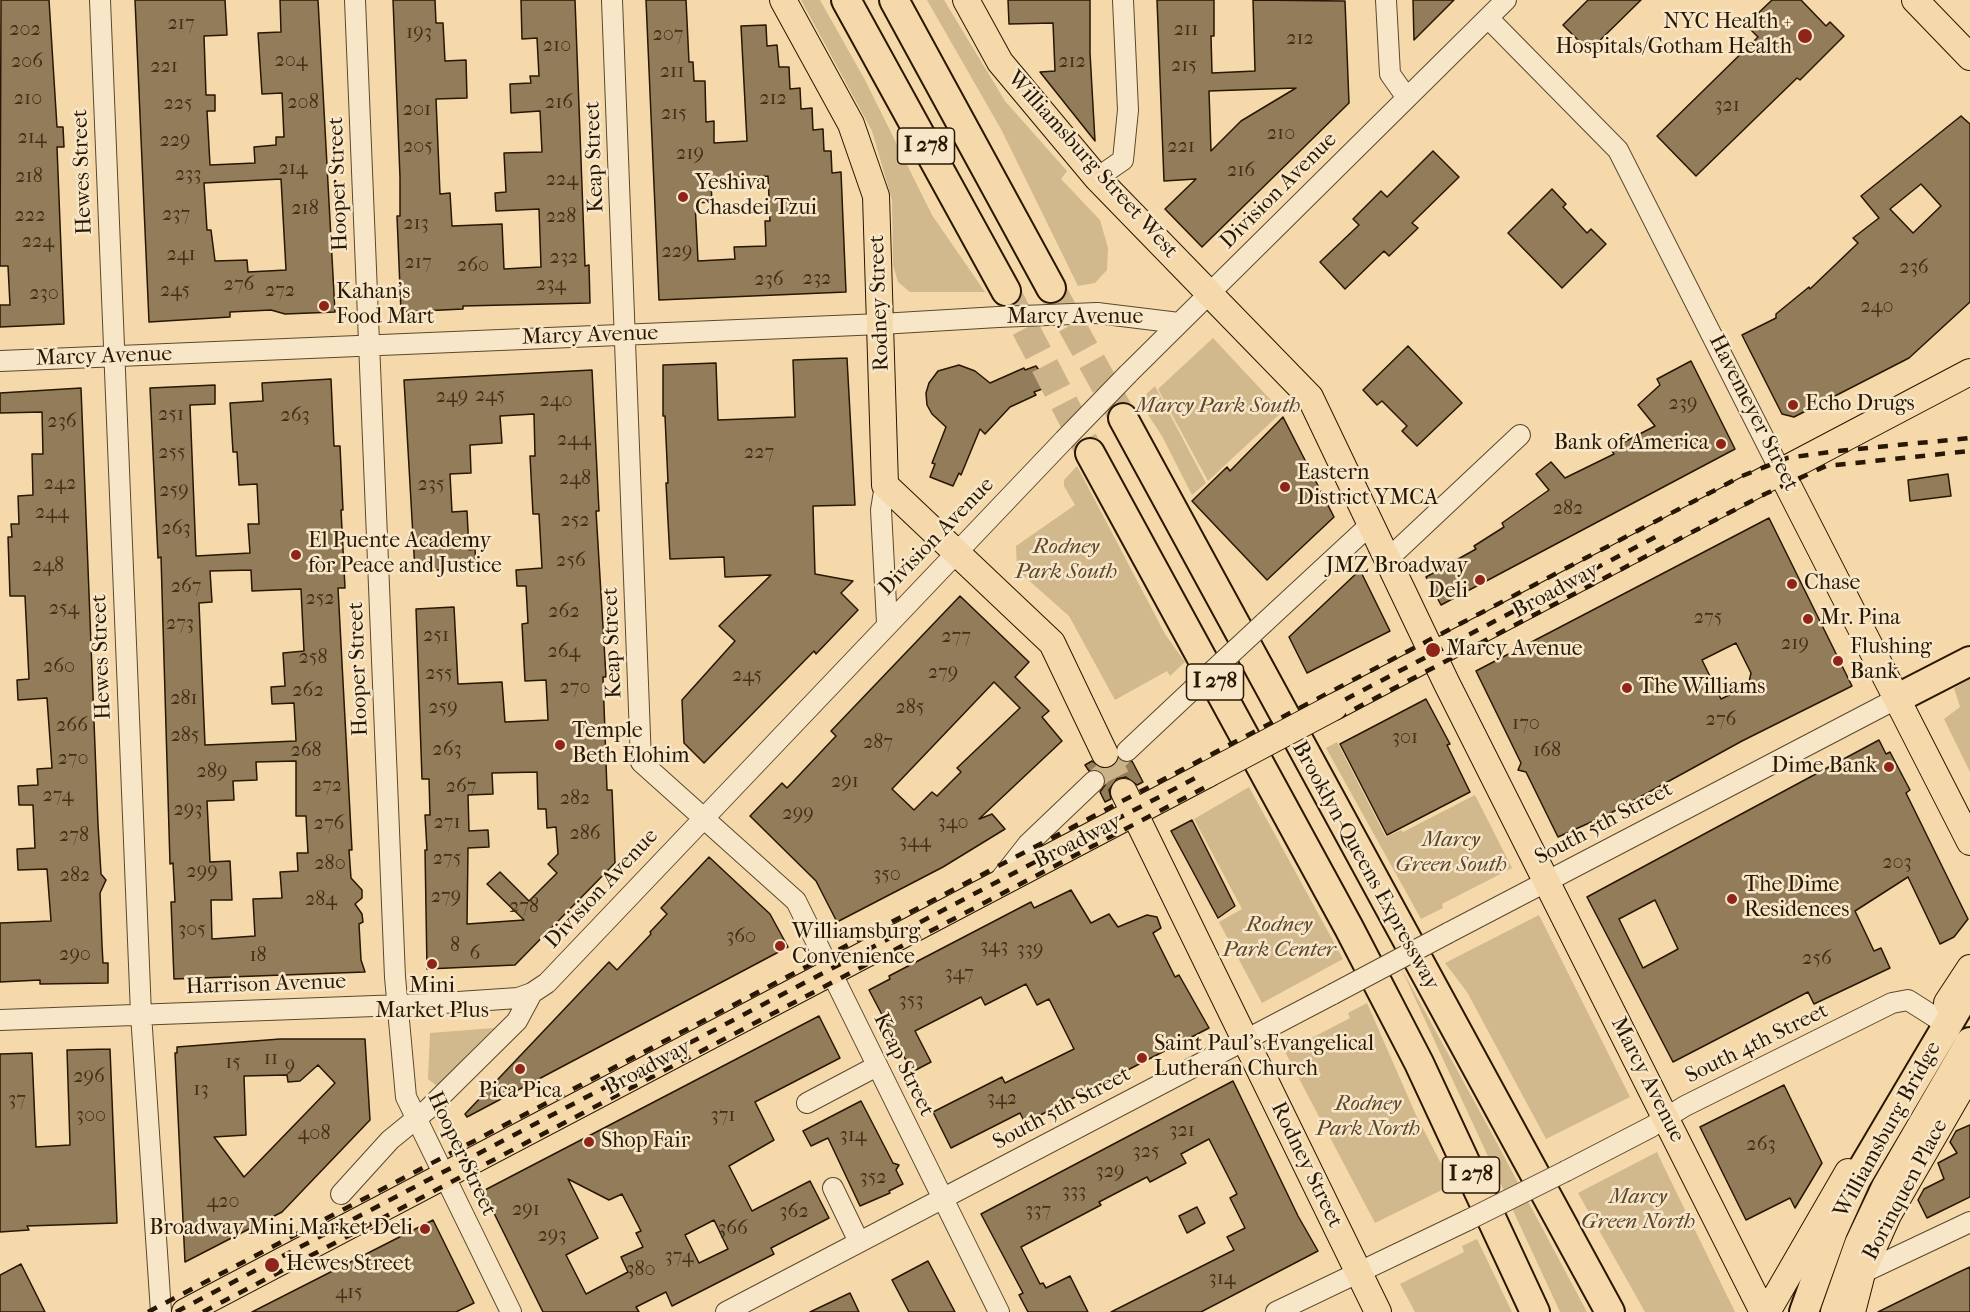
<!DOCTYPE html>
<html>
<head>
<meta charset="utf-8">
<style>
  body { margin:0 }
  canvas { display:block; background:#f5d9aa }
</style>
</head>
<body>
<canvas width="1970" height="1312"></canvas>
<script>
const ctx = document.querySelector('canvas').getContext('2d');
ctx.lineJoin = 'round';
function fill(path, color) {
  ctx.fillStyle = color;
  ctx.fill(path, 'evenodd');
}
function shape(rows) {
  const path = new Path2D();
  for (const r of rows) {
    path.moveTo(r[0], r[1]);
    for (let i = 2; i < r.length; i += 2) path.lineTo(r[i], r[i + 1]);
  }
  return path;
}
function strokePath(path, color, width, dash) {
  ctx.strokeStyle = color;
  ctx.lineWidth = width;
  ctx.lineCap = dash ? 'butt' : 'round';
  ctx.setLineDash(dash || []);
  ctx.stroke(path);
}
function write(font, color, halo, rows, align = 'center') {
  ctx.font = font + ' "IM FELL French Canon",serif';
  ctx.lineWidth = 5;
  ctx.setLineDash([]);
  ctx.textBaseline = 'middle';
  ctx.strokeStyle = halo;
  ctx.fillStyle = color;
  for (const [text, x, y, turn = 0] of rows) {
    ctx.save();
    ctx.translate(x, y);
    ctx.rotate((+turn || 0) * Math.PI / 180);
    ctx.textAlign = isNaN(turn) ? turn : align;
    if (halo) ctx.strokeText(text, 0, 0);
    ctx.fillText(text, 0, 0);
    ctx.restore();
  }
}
const green = shape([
  [801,0,820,0,865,80,932,215,985,292,910,292,898,282,893,265,892,200,872,131],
  [927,0,944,0,1005,101,1067,171,1061,179,1100,220,1108,248,1107,270,1095,283,1078,286,1002,131],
  [1213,338,1282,412,1208,481,1158,389],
  [1155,386,1206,483,1192,495,1162,436,1139,401],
  [1077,466,1165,634,1185,662,1170,676,1167,671,1115,700,1069,616,1017,570,1016,546,1075,505,1064,486,1064,480],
  [1970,679,1970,772,1944,719,1960,707,1954,688],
  [1337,742,1386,837,1401,830,1403,832,1475,795,1512,868,1442,904,1443,908,1421,919,1326,748],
  [1249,787,1343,959,1262,1003,1219,922,1242,909,1194,819],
  [1539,915,1630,1097,1546,1139,1467,992,1445,963],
  [1400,966,1491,1132,1587,1312,1560,1312],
  [1367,1003,1416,1115,1452,1185,1375,1223,1285,1052,1350,1018,1348,1013],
  [494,1028,437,1086,428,1079,430,1033],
  [1657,1152,1664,1167,1735,1312,1645,1312,1578,1193],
  [1477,1239,1512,1312,1415,1312,1400,1284,1464,1252,1462,1246]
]);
const building = shape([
  [1,0,49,0,57,127,63,127,64,147,57,147,64,324,0,327,0,305,10,305,8,266,0,266,1,0],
  [135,0,225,0,227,35,204,36,206,95,215,95,215,111,207,111,210,165,255,163,254,147,276,145,276,137,284,137,282,93,262,94,258,33,281,32,280,0,318,0,335,312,285,314,271,310,230,312,230,317,149,322,135,0],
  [281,179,286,270,248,272,247,260,215,261,211,230,207,230,204,183,281,179],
  [393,0,435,0,436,23,443,23,445,61,466,60,467,98,436,99,440,194,450,193,452,226,502,224,504,269,541,267,539,209,496,211,495,193,506,192,504,153,542,152,540,111,511,113,510,84,531,83,530,76,539,76,537,38,522,39,521,0,575,0,585,266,589,265,590,303,463,306,463,309,401,312,397,216,400,216,400,177,393,0],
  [646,0,686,0,689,62,693,62,694,81,705,81,706,122,714,121,714,143,747,141,741,26,766,25,767,46,777,45,779,67,789,67,790,89,800,88,801,109,812,108,813,130,823,129,824,151,831,151,832,173,841,172,846,292,659,300,646,0],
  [768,176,770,221,765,221,766,246,734,247,735,259,698,261,695,203,712,202,711,183,720,183,720,178,768,176],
  [1008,0,1090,0,1090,53,1095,141,1040,72,1055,71,1053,23,1009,24,1008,0],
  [1157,0,1214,0,1214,36,1211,36,1212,73,1255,71,1253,0,1345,1,1349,103,1202,247,1165,209,1196,179,1164,181,1157,0],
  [1296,88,1241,121,1211,151,1209,91,1296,88],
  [1413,0,1454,0,1414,40,1413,0],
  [1588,0,1641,0,1589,51,1563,25,1588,0],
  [1772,0,1801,0,1826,26,1830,22,1844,36,1800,80,1797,78,1696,176,1657,136,1758,37,1746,25,1772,0],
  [1961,116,1970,124,1970,302,1909,358,1794,417,1782,414,1742,335,1776,318,1776,314,1809,287,1810,289,1858,243,1853,238,1879,218,1861,196,1961,116],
  [1921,184,1941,206,1913,233,1890,209,1921,184],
  [1433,151,1459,177,1412,223,1418,228,1389,256,1384,251,1345,289,1320,262,1359,225,1353,219,1381,191,1387,197,1433,151],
  [1552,189,1566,204,1563,207,1587,233,1591,229,1606,244,1562,288,1508,233,1552,189],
  [1408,346,1462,403,1417,446,1402,431,1407,426,1382,401,1377,405,1363,390,1408,346],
  [847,358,855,505,813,506,815,574,853,581,841,593,858,610,816,654,814,651,704,763,684,743,682,700,735,641,719,626,771,575,725,577,724,557,670,559,666,483,668,483,665,416,663,416,663,365,716,363,718,420,795,417,793,360,847,358],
  [1691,361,1735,449,1441,605,1426,577,1476,549,1474,546,1504,527,1502,523,1549,490,1536,474,1551,462,1565,478,1614,454,1611,449,1655,426,1638,405,1660,385,1657,379,1691,361],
  [959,365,975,371,990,383,1024,368,1025,370,1036,366,1044,377,1045,388,1034,392,1036,395,1010,407,985,434,980,429,961,475,959,473,953,486,930,477,935,464,932,463,946,427,932,414,927,405,926,393,929,383,938,371,959,365],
  [592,370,599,511,596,511,606,677,603,677,607,790,612,790,615,863,515,965,427,969,425,850,427,850,425,815,430,815,429,779,422,779,416,609,454,607,458,684,502,682,505,722,548,720,546,680,525,681,522,624,528,623,526,586,517,586,516,570,542,568,539,514,533,514,530,456,535,456,534,414,500,416,502,443,470,445,471,473,450,474,452,512,467,511,469,550,475,549,476,568,415,571,404,380,592,370],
  [537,772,538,809,546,809,547,828,556,827,558,854,548,864,557,873,529,901,500,872,487,884,524,920,467,924,468,848,489,847,488,830,469,831,468,795,493,794,492,773,537,772],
  [331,379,334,446,340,446,343,510,341,510,345,588,338,588,352,850,349,850,351,878,362,890,362,898,355,904,362,914,363,922,359,924,361,960,365,972,174,979,171,902,175,902,174,882,173,863,170,864,161,557,158,558,150,388,215,385,215,404,190,405,196,556,250,553,248,524,259,524,257,484,239,485,237,452,233,452,230,403,263,401,262,383,331,379],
  [251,570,252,591,301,589,304,651,283,653,285,686,271,687,272,704,294,703,296,741,205,745,199,603,212,602,210,571,251,570],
  [296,761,296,816,306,816,308,853,297,853,298,871,280,872,282,898,253,899,255,936,212,939,211,900,232,900,230,861,210,862,207,801,234,800,233,781,257,780,256,762,296,761],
  [81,388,98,824,101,874,106,880,100,893,102,945,103,963,108,963,108,983,40,984,40,980,0,982,0,923,51,921,47,869,18,870,17,849,35,848,33,805,19,805,18,786,38,785,37,769,52,768,47,698,18,700,17,680,29,679,25,596,10,596,8,537,12,537,11,524,19,524,18,496,33,495,32,454,43,454,42,412,0,413,0,393,81,388],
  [1283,417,1334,517,1267,580,1192,501,1227,467,1230,471,1283,417],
  [1948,474,1951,496,1910,501,1908,480,1948,474],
  [1769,518,1852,686,1742,741,1609,814,1558,837,1526,772,1518,770,1521,763,1476,671,1769,518],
  [1736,643,1751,673,1748,686,1721,699,1702,660,1736,643],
  [1360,570,1390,631,1307,673,1289,637,1360,570],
  [960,596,1029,662,1015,677,1049,711,1042,717,1062,741,979,819,992,814,1005,829,943,867,837,922,816,881,750,816,782,783,787,788,836,736,831,731,960,596],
  [994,682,1020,708,957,768,961,772,937,796,932,792,914,810,892,789,994,682],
  [1426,699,1450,744,1447,745,1470,792,1387,835,1340,744,1426,699],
  [1879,740,1886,754,1890,752,1910,790,1906,793,1968,919,1954,937,1940,944,1908,877,1855,911,1874,951,1881,948,1890,968,1814,1004,1808,992,1673,1062,1587,897,1879,740],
  [1655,900,1678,949,1643,968,1619,919,1655,900],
  [1119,759,1124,763,1132,761,1143,782,1137,785,1126,777,1117,779,1109,790,1111,799,1105,802,1100,792,1105,785,1105,778,1098,770,1089,771,1085,765,1092,761,1104,769,1112,767,1119,759],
  [1192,820,1235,906,1218,918,1171,831,1192,820],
  [709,857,770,914,788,947,467,1117,465,1114,609,962,617,970,651,934,650,932,667,914,661,908,709,857],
  [1071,890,1091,923,1109,914,1118,927,1147,915,1157,917,1161,928,1153,933,1175,977,1179,975,1209,1028,1025,1123,1020,1113,951,1148,933,1112,1002,1077,1005,1083,1074,1049,1049,999,1037,1005,1026,984,985,1005,981,997,915,1031,931,1062,912,1072,869,990,890,979,889,976,1031,902,1034,908,1071,890],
  [819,1016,840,1058,755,1102,774,1140,729,1166,752,1211,810,1181,829,1218,771,1248,774,1254,672,1306,666,1292,636,1307,639,1312,543,1312,483,1191,819,1016],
  [568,1179,609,1200,622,1194,641,1231,636,1233,643,1247,621,1257,628,1272,586,1294,566,1255,598,1238,568,1179],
  [714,1220,728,1249,699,1263,685,1235,714,1220],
  [280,1039,365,1039,370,1120,282,1212,185,1262,175,1053,177,1053,177,1047,280,1039],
  [318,1065,335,1083,244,1177,214,1137,246,1135,244,1076,287,1075,288,1082,300,1081,318,1065],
  [110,1049,117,1223,27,1226,29,1230,0,1232,0,1054,32,1053,36,1147,70,1145,67,1050,110,1049],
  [1233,1081,1298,1216,1318,1251,1201,1312,1111,1312,1234,1250,1227,1237,1245,1228,1230,1198,1237,1194,1209,1139,1181,1154,1186,1163,1150,1182,1147,1177,1099,1202,1101,1205,1021,1247,1040,1284,1043,1283,1046,1288,1070,1276,1088,1312,1028,1312,1019,1295,1023,1293,981,1214,1233,1081],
  [1784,1085,1822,1163,1795,1208,1790,1198,1746,1220,1700,1127,1784,1085],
  [861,1101,893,1163,899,1165,896,1170,903,1184,889,1191,890,1193,860,1206,828,1138,811,1146,803,1131,861,1101],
  [1970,1125,1970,1197,1927,1218,1918,1200,1924,1189,1944,1179,1938,1163,1957,1153,1950,1142,1956,1131,1970,1125],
  [1197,1207,1205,1223,1187,1233,1179,1216,1197,1207],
  [433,1220,474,1303,456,1312,252,1312,433,1220],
  [928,1261,955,1312,909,1312,892,1280,928,1261],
  [21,1264,45,1312,0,1312,0,1275,21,1264],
  [1970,1267,1970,1312,1878,1312,1957,1273,1970,1267],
  [850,1293,859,1312,810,1312,850,1293]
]);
const minorTunnel = shape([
  [1094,781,1127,751]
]);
const majorTunnel = shape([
  [1105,754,1124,792]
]);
const highwayTunnel = shape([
  [1051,288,1123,418],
  [1006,291,1090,453]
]);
const minor = shape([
  [100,0,141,1014,161,1312],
  [355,0,395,977,406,1097,511,1312],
  [612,0,641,762,796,901,999,1312],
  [1386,0,1390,74,1407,98],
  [1488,18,1618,150,1781,472],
  [1097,178,1123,160,1128,110,1123,0],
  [1097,313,1179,323],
  [0,361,881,324,998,317],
  [1128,374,1506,0],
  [885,485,881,510,887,623],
  [1388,559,1520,435],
  [1264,623,1372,523],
  [1127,751,1192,690],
  [999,881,1028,844,1094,781],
  [1448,933,1898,698],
  [0,1020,428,1004,518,998,532,993],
  [807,1103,877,1066],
  [1566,1171,1651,1127,1685,1106,1892,1003,1908,1000,1938,1019],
  [833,1188,859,1242],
  [341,1194,390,1140,428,1109,517,1021,532,993,547,983,1064,440],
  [1862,1273,1970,1222],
  [726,1312,1333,994],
  [1276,1312,1468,1220]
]);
const major = shape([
  [783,0,851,124,876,196,885,485,1052,643,1105,754],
  [966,0,1000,62,1097,178,1310,397,1446,682,1763,1312],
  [1915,0,1970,57],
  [1781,472,1970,842],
  [1334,707,1970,372],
  [1124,792,1378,1312],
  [1947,1003,1970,968],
  [185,1312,1208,774],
  [1767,1312,1848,1172],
  [1852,1312,1862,1273,1888,1215,1970,1073]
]);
const highway = shape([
  [846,0,1006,291],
  [894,0,1051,288],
  [1123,418,1610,1312],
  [1090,453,1349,928,1419,1063,1535,1312],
  [1898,698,1970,661],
  [1804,1312,1833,1231,1857,1178,1970,987],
  [1835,1312,1859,1244,1886,1187,1970,1042]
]);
const rail = shape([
  [148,1312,1742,476,1787,458,1837,451,1970,438],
  [176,1312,1663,533],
  [203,1312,1765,494,1826,466,1970,451]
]);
const minorBridge = shape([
  [998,317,1097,313],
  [1064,440,1128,374],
  [1192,690,1264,623],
  [1333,994,1448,933],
  [1468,1220,1566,1171]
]);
const majorBridge = shape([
  [1208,774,1334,707]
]);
const markers = [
  [1805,36,8,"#8f2418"],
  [683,197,6,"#8f2418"],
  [324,306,6,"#8f2418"],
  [1793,405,6,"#8f2418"],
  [1721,444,6,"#8f2418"],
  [1285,487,6,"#8f2418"],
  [296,555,6,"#8f2418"],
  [1480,580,6,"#8f2418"],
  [1792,584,6,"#8f2418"],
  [1808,619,6,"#8f2418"],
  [1433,650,8,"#8f2418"],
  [1838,661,6,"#8f2418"],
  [1627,688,6,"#8f2418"],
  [560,745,6,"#8f2418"],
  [1889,767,6,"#8f2418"],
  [1732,899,6,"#8f2418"],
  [780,946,6,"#8f2418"],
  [432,964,6,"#8f2418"],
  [1142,1058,6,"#8f2418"],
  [520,1069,6,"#8f2418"],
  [589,1142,6,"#8f2418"],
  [425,1229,6,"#8f2418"],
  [272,1265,8,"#8f2418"]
];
const numberNames = [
  ["217",181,24],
  ["202",25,30],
  ["211",1186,30],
  ["193",419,33],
  ["207",668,35],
  ["212",1300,39],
  ["210",557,46],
  ["204",291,61],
  ["206",27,62],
  ["212",1072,62],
  ["215",1184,66],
  ["221",164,67],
  ["211",672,72],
  ["210",28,99],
  ["212",773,99],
  ["208",303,103],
  ["216",559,103],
  ["225",178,104],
  ["321",1727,106],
  ["201",417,110],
  ["215",674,114],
  ["210",1281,134],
  ["214",32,138],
  ["229",175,141],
  ["205",418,147],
  ["221",1181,147],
  ["219",690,154],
  ["214",293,169],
  ["216",1241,171],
  ["233",188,175],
  ["218",29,177],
  ["224",562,180],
  ["218",305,209],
  ["237",176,215],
  ["222",30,216],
  ["228",561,217],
  ["213",416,224],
  ["224",38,242],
  ["229",677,252],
  ["241",181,255],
  ["232",564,258],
  ["217",418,263],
  ["260",473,266],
  ["236",1914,268],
  ["232",817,279],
  ["236",769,280],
  ["276",239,285],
  ["234",551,285],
  ["245",175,291],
  ["272",280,291],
  ["230",44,294],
  ["240",1877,307],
  ["245",490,396],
  ["249",452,397],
  ["240",556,401],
  ["239",1683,404],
  ["251",171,415],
  ["263",295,416],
  ["236",62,422],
  ["244",574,440],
  ["255",172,453],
  ["227",759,453],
  ["248",575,479],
  ["242",60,484],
  ["235",431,485],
  ["259",174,491],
  ["282",1568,509],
  ["244",52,513],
  ["252",575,521],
  ["263",176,529],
  ["256",571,561],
  ["248",48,566],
  ["267",186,587],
  ["252",320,599],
  ["254",64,609],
  ["262",564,612],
  ["275",1708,618],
  ["273",180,624],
  ["251",436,636],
  ["277",956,637],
  ["219",1795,644],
  ["264",564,652],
  ["258",313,658],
  ["260",59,667],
  ["279",943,673],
  ["255",439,674],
  ["245",747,676],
  ["270",575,688],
  ["262",308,691],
  ["281",184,699],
  ["259",443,708],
  ["285",910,708],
  ["276",1721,720],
  ["170",1526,724],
  ["266",72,726],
  ["285",185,736],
  ["301",1405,738],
  ["287",878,743],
  ["263",447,750],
  ["268",306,751],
  ["168",1547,751],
  ["270",73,759],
  ["289",212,772],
  ["291",845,782],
  ["272",327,786],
  ["267",461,787],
  ["274",58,796],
  ["282",575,799],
  ["293",188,810],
  ["299",798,814],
  ["271",447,823],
  ["340",953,823],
  ["276",329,824],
  ["286",585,834],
  ["278",74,836],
  ["344",915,842],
  ["275",447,859],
  ["203",1897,863],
  ["280",330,864],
  ["299",202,872],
  ["350",887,875],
  ["282",75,876],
  ["279",446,897],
  ["284",321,900],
  ["278",524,907],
  ["305",192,930],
  ["360",741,937],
  ["8",455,946],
  ["343",994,947],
  ["339",1030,950],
  ["6",475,954],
  ["290",75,955],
  ["18",258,956],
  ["256",1817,959],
  ["347",959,974],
  ["353",911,1001],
  ["11",271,1059],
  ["15",233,1063],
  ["9",290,1066],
  ["296",89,1077],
  ["13",201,1090],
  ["342",1002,1099],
  ["37",17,1100],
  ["300",91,1116],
  ["371",723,1116],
  ["321",1182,1131],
  ["408",314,1134],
  ["314",853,1136],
  ["263",1761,1145],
  ["325",1146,1152],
  ["329",1110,1172],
  ["352",873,1178],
  ["333",1074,1192],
  ["420",223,1202],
  ["291",526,1210],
  ["337",1038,1211],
  ["362",794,1212],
  ["366",733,1229],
  ["293",552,1236],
  ["374",679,1257],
  ["380",641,1270],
  ["314",1222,1279],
  ["415",349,1293]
];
const shields = [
  [926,146,57],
  [1215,682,57],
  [1471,1175,57]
];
const shieldNames = [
  ["I 278",926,146],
  ["I 278",1215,682],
  ["I 278",1471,1175]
];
const poiNames = [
  ["NYC Health +",1792,23,"right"],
  ["Hospitals/Gotham Health",1792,48,"right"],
  ["Yeshiva",695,184],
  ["Chasdei Tzui",695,209],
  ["Kahan's",336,293],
  ["Food Mart",336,318],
  ["Echo Drugs",1805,405],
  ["Bank of America",1709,444,"right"],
  ["Eastern",1297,474],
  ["District YMCA",1297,499],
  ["El Puente Academy",308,542],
  ["for Peace and Justice",308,567],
  ["JMZ Broadway",1468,567,"right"],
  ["Deli",1468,592,"right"],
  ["Chase",1804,584],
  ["Mr. Pina",1820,619],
  ["Flushing",1850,648],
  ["Bank",1850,673],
  ["Marcy Avenue",1446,650],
  ["The Williams",1639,688],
  ["Temple",572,732],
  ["Beth Elohim",572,757],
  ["Dime Bank",1877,767,"right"],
  ["The Dime",1744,886],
  ["Residences",1744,911],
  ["Williamsburg",792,933],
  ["Convenience",792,958],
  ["Mini",432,987,"center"],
  ["Market Plus",432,1012,"center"],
  ["Saint Paul's Evangelical",1154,1045],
  ["Lutheran Church",1154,1070],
  ["Pica Pica",520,1092,"center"],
  ["Shop Fair",601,1142],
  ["Broadway Mini Market Deli",413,1229,"right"],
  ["Hewes Street",286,1265]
];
const streetNames = [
  ["Keap Street",595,157,-92],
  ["Williamsburg Street West",1092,165,48],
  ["Hewes Street",83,172,-92],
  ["Hooper Street",339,184,-92],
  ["Division Avenue",1279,191,-45],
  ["Rodney Street",880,303,-92],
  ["Marcy Avenue",1075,318],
  ["Marcy Avenue",590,336,-2],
  ["Marcy Avenue",104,357,-2],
  ["Havemeyer Street",1753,413,63],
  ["Division Avenue",937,537,-46],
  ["Broadway",1556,591,-28],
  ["Keap Street",613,643,-92],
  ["Hewes Street",102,657,-92],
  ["Hooper Street",359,669,-92],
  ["South 5th Street",1604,824,-28],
  ["Broadway",1078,842,-27],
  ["Brooklyn-Queens Expressway",1365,866,61],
  ["Division Avenue",602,889,-47],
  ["Harrison Avenue",266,985,-2],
  ["South 4th Street",1757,1044,-26],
  ["Keap Street",903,1065,64],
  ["Broadway",648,1068,-28],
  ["Marcy Avenue",1647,1080,63],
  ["South 5th Street",1062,1109,-28],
  ["Williamsburg Bridge",1888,1130,-61],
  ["Hooper Street",461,1154,65],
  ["Rodney Street",1306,1165,64],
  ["Borinquen Place",1906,1190,-62]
];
const parkNames = [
  ["Marcy Park South",1218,407],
  ["Rodney",1066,548],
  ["Park South",1066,573],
  ["Marcy",1451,841],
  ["Green South",1451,866],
  ["Rodney",1279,926],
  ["Park Center",1279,951],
  ["Rodney",1368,1105],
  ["Park North",1368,1130],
  ["Marcy",1638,1198],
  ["Green North",1638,1223]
];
fill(green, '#d2b88d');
fill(building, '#937c59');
strokePath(building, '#281702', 1.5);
strokePath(minorTunnel, '#ccb288', 20, [20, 10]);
strokePath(majorTunnel, '#ccb288', 26, [26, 13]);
strokePath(highwayTunnel, '#ccb288', 28, [28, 14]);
strokePath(minor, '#5b482c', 22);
strokePath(major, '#281702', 28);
strokePath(highway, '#281702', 32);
strokePath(minor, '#f8e6c8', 20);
strokePath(major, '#f5d9aa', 26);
strokePath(highway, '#f5d9aa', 28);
strokePath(rail, '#281702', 4.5, [10, 10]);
strokePath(minorBridge, '#5b482c', 22, []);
strokePath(majorBridge, '#281702', 28, []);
strokePath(minorBridge, '#f8e6c8', 20);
strokePath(majorBridge, '#f5d9aa', 26);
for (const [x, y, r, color] of markers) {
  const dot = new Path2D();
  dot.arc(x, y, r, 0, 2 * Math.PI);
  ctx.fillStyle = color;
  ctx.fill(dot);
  strokePath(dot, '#f8e6c8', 2);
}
write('20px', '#433018', null, numberNames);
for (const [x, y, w] of shields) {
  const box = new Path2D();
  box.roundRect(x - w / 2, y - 18, w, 36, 4.5);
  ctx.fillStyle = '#f8e6c8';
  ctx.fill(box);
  strokePath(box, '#281702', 1.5);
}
write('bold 21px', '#281702', null, shieldNames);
write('22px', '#281702', '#f8e6c8', poiNames, 'left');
write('22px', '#281702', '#f8e6c8', streetNames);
write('italic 22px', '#5b472c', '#f8e6c8', parkNames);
</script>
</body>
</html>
